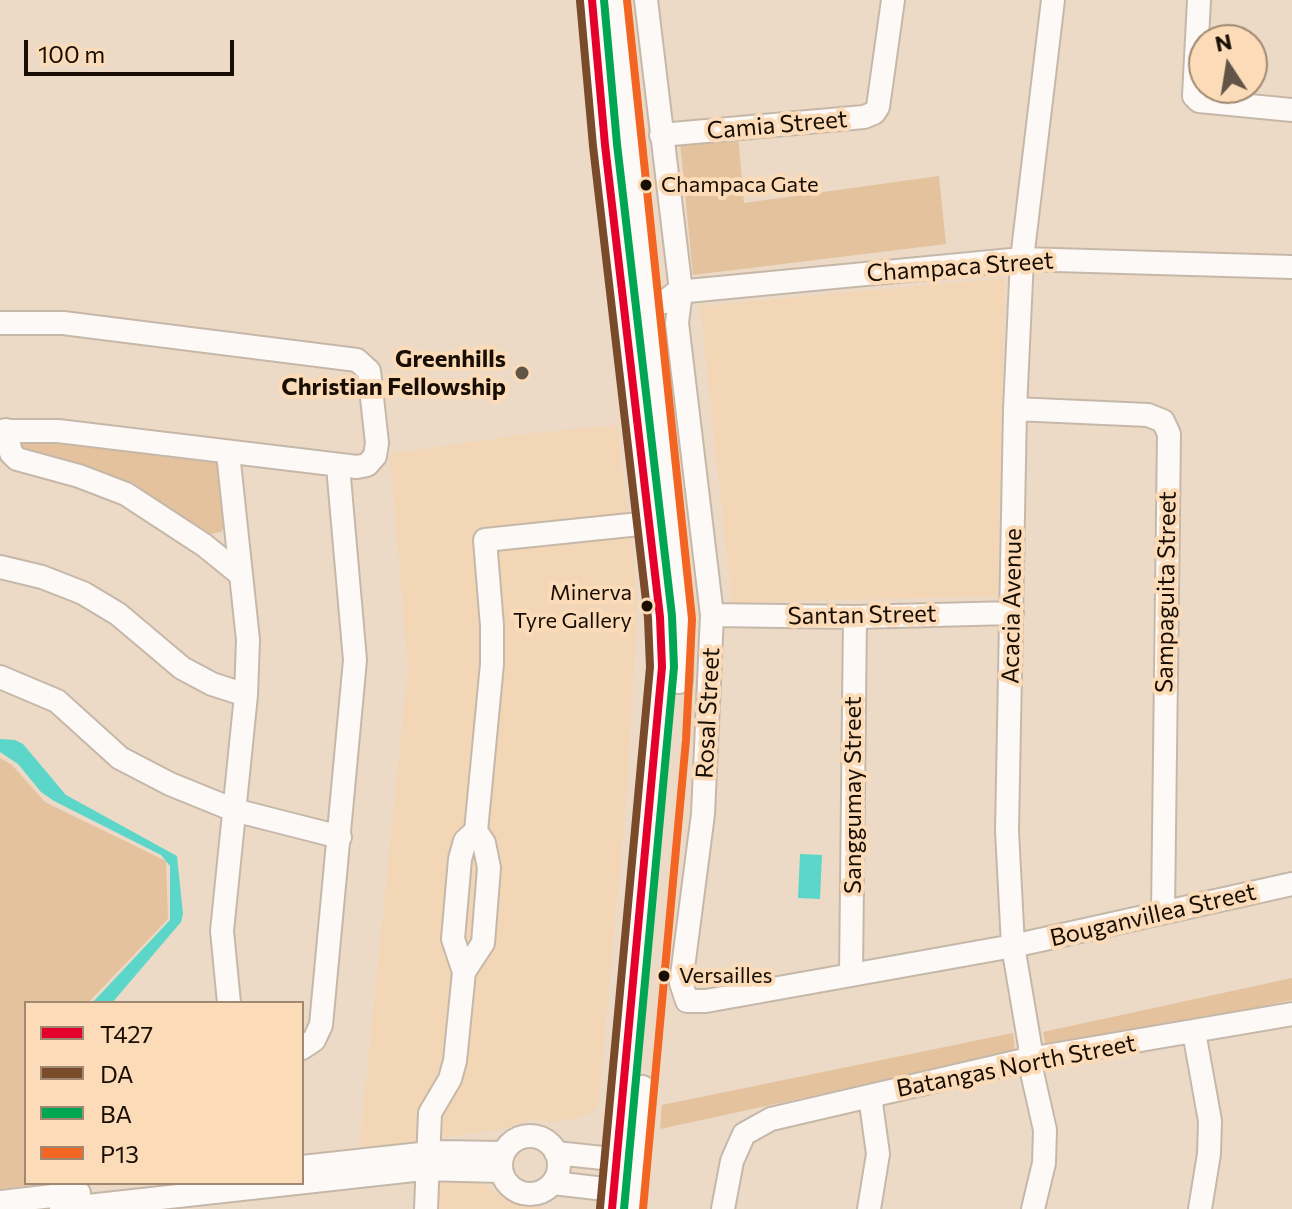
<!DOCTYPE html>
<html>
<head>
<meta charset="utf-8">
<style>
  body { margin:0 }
  #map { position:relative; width:1292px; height:1209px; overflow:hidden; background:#ecdac7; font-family:Commissioner,sans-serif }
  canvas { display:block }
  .legend { position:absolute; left:24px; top:1001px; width:280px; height:184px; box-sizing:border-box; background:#fbdbb8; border:2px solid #a08970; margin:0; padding:10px 14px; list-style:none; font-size:24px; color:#180e03 }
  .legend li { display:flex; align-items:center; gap:16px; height:40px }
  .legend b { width:40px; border:2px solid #a08970 }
  .north { position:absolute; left:1188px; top:24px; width:80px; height:80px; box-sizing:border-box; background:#fbdbb8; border:2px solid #a08970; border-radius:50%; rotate:348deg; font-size:22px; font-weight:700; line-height:32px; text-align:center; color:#180e03 }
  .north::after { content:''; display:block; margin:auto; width:28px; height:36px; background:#625548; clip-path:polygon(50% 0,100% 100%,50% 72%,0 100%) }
  .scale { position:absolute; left:24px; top:40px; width:210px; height:36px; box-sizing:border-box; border:4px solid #180e03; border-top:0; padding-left:10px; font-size:24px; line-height:28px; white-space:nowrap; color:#180e03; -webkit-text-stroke:6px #fbdbb8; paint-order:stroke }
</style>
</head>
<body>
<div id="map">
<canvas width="1292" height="1209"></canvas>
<ul class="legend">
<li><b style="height:10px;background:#e4002b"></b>T427</li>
<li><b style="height:10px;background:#7a4b2a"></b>DA</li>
<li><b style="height:10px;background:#00a651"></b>BA</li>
<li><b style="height:10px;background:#f26522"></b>P13</li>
</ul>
<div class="north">N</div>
<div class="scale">100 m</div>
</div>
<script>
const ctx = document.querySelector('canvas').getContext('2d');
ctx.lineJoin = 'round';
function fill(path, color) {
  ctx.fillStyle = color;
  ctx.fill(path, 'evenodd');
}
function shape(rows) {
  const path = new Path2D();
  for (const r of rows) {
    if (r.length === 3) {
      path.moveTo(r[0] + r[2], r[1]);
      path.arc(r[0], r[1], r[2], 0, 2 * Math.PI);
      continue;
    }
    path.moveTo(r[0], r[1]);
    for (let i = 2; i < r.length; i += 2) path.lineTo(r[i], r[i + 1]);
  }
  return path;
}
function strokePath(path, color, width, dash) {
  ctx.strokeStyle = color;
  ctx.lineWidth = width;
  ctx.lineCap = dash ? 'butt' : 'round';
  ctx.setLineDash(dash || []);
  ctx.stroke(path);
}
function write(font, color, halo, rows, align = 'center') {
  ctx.font = font + ' Commissioner,sans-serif';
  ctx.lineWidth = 8;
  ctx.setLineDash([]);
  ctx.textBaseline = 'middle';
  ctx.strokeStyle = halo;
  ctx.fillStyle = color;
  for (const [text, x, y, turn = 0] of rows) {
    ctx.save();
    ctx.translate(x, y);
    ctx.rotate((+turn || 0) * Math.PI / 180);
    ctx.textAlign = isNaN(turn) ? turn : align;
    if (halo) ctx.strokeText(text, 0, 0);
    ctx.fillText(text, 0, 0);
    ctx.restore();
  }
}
const built = shape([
  [1005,278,997,596,732,603,700,306],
  [617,425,634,560,637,609,627,792,598,1106,588,1115,559,1122,529,1120,507,1128,359,1150,408,669,390,454,533,433],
  [437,1178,479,1181,501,1196,543,1209,430,1209]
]);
const green = shape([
  [738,135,744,203,939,176,946,244,693,275,680,142],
  [26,438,212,460,219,467,225,526,221,532,210,534,161,502,117,480,20,450,19,443],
  [0,758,12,765,45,802,166,861,168,919,88,1003,26,1003,26,1183,48,1183,0,1189],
  [1292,978,1292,1000,1047,1050,1043,1032],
  [1013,1033,1015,1052,660,1129,662,1105]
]);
const water = shape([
  [0,739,15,740,23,744,66,795,177,856,183,914,181,922,112,1003,92,1003,170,920,170,866,161,855,54,801,41,792,18,764,0,752],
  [800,854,822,855,820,899,798,898]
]);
const minor = shape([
  [646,0,681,291,677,323,712,615,703,814,681,983,687,1001,706,1001,1013,946,1292,884],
  [1199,0,1194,96,1199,101,1292,110],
  [661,135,864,117,874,113,878,107,893,0],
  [631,306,664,302,677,292,1022,259,1292,267],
  [0,323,63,323,357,360,369,371,377,443,375,456,367,465,357,467,58,431,0,431],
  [1015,409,1148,415,1163,421,1169,434,1163,912],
  [6,430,11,453,17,459,79,476,126,494,204,545,241,575],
  [228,453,248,640,246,695,222,931,229,1003],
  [0,567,42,577,83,593,118,614,182,668,212,684,246,695],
  [712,615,855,617,1012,613],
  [0,677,57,701,120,758,170,784,234,810,340,837],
  [464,972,483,943,489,868,484,843,476,831,492,664,492,626,485,540,649,523],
  [851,973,855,617],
  [1194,1032,1210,1121,1209,1154,1200,1209],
  [302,1048,314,1040,321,1025,355,660,338,466],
  [530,1165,29],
  [556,1153,631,1161],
  [302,1167,439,1152,503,1153],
  [553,1183,631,1192],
  [0,1202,79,1193],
  [61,1209,423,1169,501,1171],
  [426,1209,430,1113,450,1079,455,1061,464,972,453,939,460,859,465,841,476,831],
  [723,1209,732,1161,744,1134,771,1119,1029,1059,1292,1014],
  [869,1209,878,1154,870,1096],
  [1033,1209,1044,1163,1045,1130,1029,1059,1030,1046,1013,946,1007,831,1015,409,1022,259,1053,0]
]);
const major = shape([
  [592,0,605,145,660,617,662,667,612,1209],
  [615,0,680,619,679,680],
  [631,1209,642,1089]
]);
const bus1 = shape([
  [592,0,605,145,660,617,662,667,612,1209]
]);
const bus2 = shape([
  [580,1,593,146,648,618,650,667,600,1208]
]);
const bus3 = shape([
  [604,0,617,144,672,616,674,667,624,1209]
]);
const bus4 = shape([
  [627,0,692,619,686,740,643,1209]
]);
const markers = [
  [646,185,7,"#180e03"],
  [522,373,8,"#625548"],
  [647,606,7,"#180e03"],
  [664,976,7,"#180e03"]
];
const busNames = [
  ["Champaca Gate",661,185],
  ["Minerva",632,593,"right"],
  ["Tyre Gallery",632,621,"right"],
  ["Versailles",679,976]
];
const streetNames = [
  ["Camia Street",777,125,-5],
  ["Champaca Street",960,267,-4],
  ["Sampaguita Street",1166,592,-89],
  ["Acacia Avenue",1012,606,-89],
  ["Santan Street",862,615,-1],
  ["Rosal Street",708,713,-87],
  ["Sanggumay Street",853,795,-90],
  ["Bouganvillea Street",1153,915,-13],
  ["Batangas North Street",1016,1066,-11]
];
const poiNames = [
  ["Greenhills",506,359],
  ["Christian Fellowship",506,387]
];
fill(built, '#f2d6b6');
fill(green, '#e3c29d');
fill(water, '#5dd6ca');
strokePath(minor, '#c6b8a9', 26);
strokePath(major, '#c6b8a9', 30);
strokePath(minor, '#fcf9f7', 22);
strokePath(major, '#fcf9f7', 26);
strokePath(bus1, '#e4002b', 8);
strokePath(bus2, '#7a4b2a', 8);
strokePath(bus3, '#00a651', 8);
strokePath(bus4, '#f26522', 8);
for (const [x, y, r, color] of markers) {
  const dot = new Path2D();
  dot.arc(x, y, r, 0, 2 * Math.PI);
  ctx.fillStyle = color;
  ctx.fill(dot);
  strokePath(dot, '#fbdbb8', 3);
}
write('22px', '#180e03', '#fbdbb8', busNames, 'left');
write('24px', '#180e03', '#fbdbb8', streetNames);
write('bold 24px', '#180e03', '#fbdbb8', poiNames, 'right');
</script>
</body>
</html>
